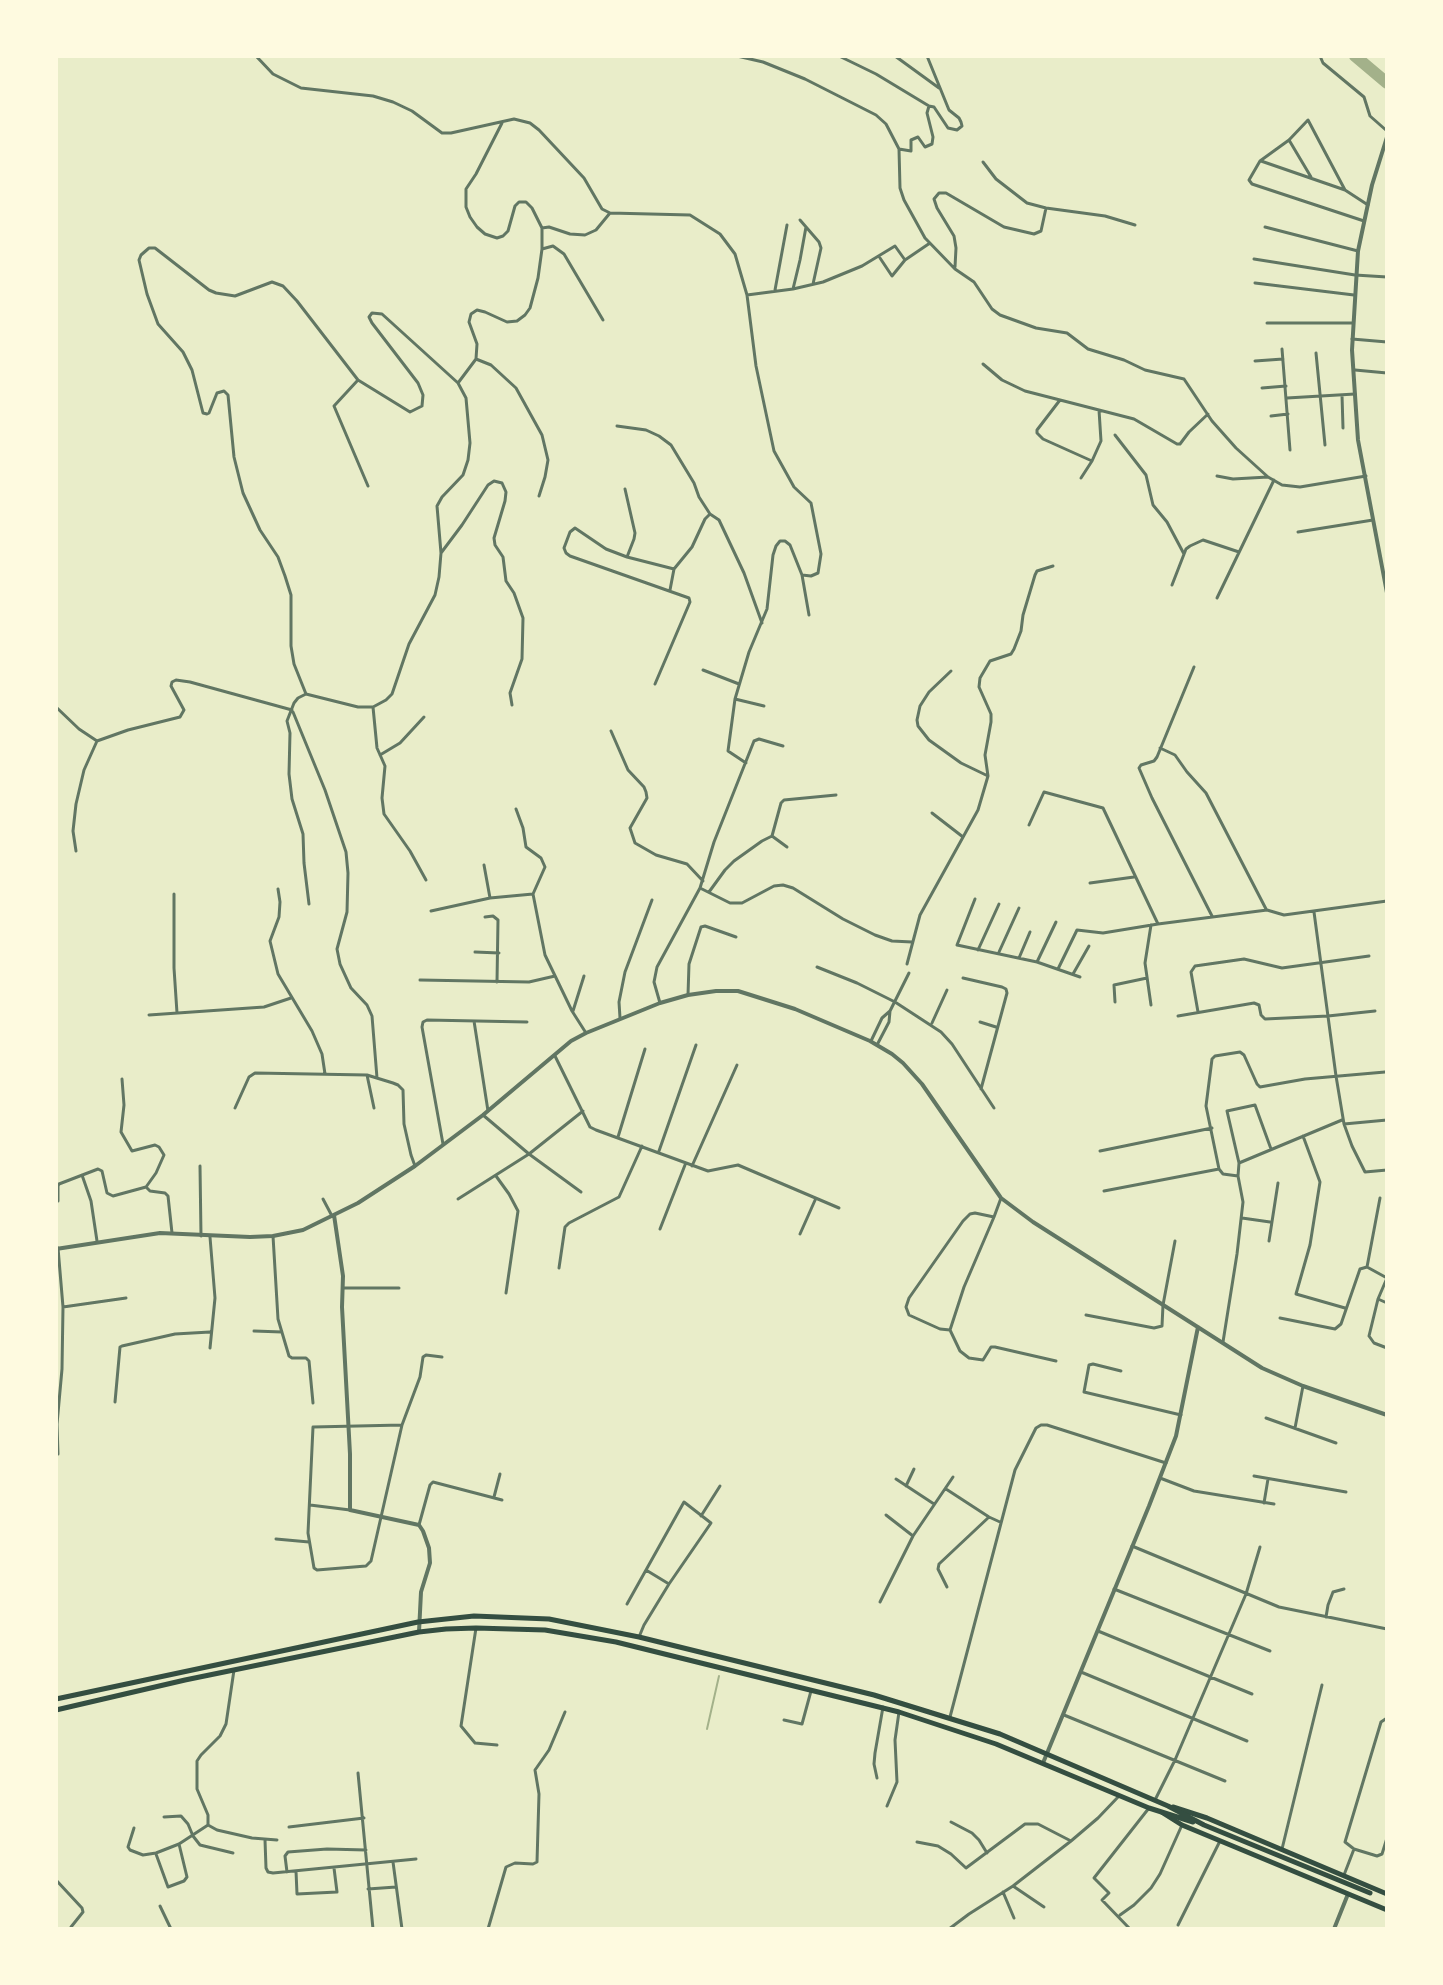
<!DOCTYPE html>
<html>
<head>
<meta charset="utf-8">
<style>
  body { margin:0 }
  #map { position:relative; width:1443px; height:1985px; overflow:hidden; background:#e9edc9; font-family:"Roboto Condensed",sans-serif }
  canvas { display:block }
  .frame { position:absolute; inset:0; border:58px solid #fefae0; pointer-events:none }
</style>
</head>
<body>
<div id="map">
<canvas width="1443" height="1985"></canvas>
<div class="frame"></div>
</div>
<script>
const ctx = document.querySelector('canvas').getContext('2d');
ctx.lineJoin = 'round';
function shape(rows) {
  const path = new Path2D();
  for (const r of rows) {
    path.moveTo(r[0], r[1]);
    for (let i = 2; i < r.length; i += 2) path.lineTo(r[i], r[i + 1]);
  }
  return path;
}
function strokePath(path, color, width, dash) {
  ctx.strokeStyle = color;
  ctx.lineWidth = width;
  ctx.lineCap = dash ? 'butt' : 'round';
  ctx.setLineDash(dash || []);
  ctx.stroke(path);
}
const stream = shape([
  [707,1729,719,1676]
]);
const river = shape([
  [1355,56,1387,83]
]);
const minor = shape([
  [256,56,273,74,301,88,373,96,393,102,412,111,442,133,451,133,514,119,530,123,539,130,584,178,602,209,610,213,690,215,720,234,735,254,747,295,756,366,774,451,794,487,811,503,821,554,818,573,811,576,802,575,790,545,785,541,780,541,776,546,773,555,767,609,749,652,735,699,728,751,746,763],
  [737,56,763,62,805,79,876,115,886,124,899,149,900,188,904,200,925,238,955,269,974,282,992,309,1000,315,1036,328,1067,333,1088,349,1124,360,1145,370,1184,379,1212,421,1236,448,1268,477,1282,485,1300,487,1366,476],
  [839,56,876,74,929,106,934,107,948,128,957,130,962,126,961,122,959,118,949,110,927,56],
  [895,56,939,88],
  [1320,56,1323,63,1364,97,1370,116,1387,131],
  [1289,140,1311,177],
  [899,149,911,151,911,140,918,137,925,147,932,144,933,137,927,113,929,106],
  [1261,161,1345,190,1368,205],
  [983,162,996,179,1027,203,1046,208,1105,216,1135,225],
  [1345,190,1308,120,1289,140,1260,161,1249,180,1252,184,1364,221],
  [800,220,819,242,821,248,813,284],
  [1265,227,1358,251],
  [542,228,549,227,570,234,585,235,596,230,610,213],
  [542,249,553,246,564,254,603,320],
  [880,258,892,276,905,260,930,243],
  [1254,259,1355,275,1387,277],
  [955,267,956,248,954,236,937,208,934,199,939,193,946,193,1004,227,1034,234,1041,231,1046,208],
  [1255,283,1354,295],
  [793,289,800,260,806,227],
  [775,290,787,225],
  [747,295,793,289,823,282,862,266,895,246,905,260],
  [1267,323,1352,323],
  [1352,339,1387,342],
  [1282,349,1290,450],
  [1316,353,1325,445],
  [476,359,491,365,516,388,542,435,548,460,545,477,539,496],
  [1255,361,1283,359],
  [983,364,1002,380,1025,391,1134,419,1177,444,1180,444,1189,432,1208,414],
  [1355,370,1387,373],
  [358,380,334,406,368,486],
  [458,383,476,359,477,344,469,322,471,314,477,310,485,312,507,322,517,321,525,315,530,308,538,278,542,249,542,228,532,208,526,202,519,202,515,206,508,231,503,236,497,238,485,234,477,227,470,217,466,207,466,189,476,174,502,123],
  [1262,388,1286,386],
  [1342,395,1343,428],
  [1287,398,1355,394],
  [1060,400,1037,430,1037,433,1043,439,1092,461],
  [1271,416,1288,414],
  [617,426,646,430,659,436,671,445,694,483,699,497,710,514,719,520,744,573,762,623],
  [1115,435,1146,475,1153,505,1167,522,1184,554],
  [1217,476,1233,479,1268,477],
  [1081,478,1092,461,1101,441,1099,410],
  [625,489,635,533,634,539,627,557],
  [1298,532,1373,520],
  [441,553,462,525,488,485,494,481,502,483,506,492,505,501,494,538,495,545,503,557,506,581,514,593,523,618,522,659,510,693,512,705],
  [802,575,809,615],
  [1172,585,1186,549,1190,546,1203,540,1239,552],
  [670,590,674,569,692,547,705,519,710,514],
  [1217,598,1274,480],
  [1194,667,1157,757,1154,761,1141,765,1139,768,1152,798,1212,916],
  [703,670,739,684],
  [951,671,929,692,920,706,917,720,918,726,929,740,961,763,988,776],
  [655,684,690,602,689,598,570,556,566,553,564,548,570,532,575,528,606,549,627,557,674,569],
  [306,694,294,664,291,646,291,595,285,576,278,557,260,530,243,493,234,457,228,395,224,391,217,393,209,413,207,414,203,413,192,370,183,352,158,324,147,294,139,260,141,255,149,248,155,248,209,290,216,293,235,296,272,282,283,286,297,301,358,380,410,412,422,406,423,395,418,383,372,323,369,317,372,313,382,314,458,383,466,398,470,443,468,460,463,475,442,497,437,506,441,553,439,577,435,595,409,644,392,694,386,700,373,707,358,707,306,694,298,698,294,703,287,721,290,733,289,774,292,799,303,834,304,863,309,904],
  [735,699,764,706],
  [56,707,79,729,97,741],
  [373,707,377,748,385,766,382,798,384,814,410,851,426,880],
  [293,712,325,790,346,852,348,873,347,912,337,949,340,964,351,988,367,1005,372,1016,377,1078],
  [611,731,628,770,644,787,646,792,647,798,630,828,635,843,656,855,687,864,703,881],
  [1160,748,1175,755,1187,772,1206,793,1266,909],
  [380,755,400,743,424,717],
  [516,809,523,828,526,847,541,858,545,867,533,894,545,955,572,1011,586,1033],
  [932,813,963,837],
  [1029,825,1044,792,1103,808,1158,924],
  [772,836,787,847],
  [76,851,73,831,76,804,84,770,97,741,128,730,180,717,184,710,171,686,172,682,176,680,190,682,292,710],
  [484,865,490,898],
  [1090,883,1134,877],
  [700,888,730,903,742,903,774,886,783,885,793,888,843,919,875,935,892,941,912,942],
  [278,889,280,902,279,917,270,941,278,974,312,1031,322,1054,325,1074],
  [709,892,725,870,734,861,762,841,772,836,781,803,784,800,836,795],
  [174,894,174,968,177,1013],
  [975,899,957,945,1037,962,1080,977],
  [431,911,490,898,533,894],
  [1314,912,1336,1076,1344,1124,1352,1146,1365,1172,1387,1170],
  [485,917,493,916,498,920,497,982],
  [1151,925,1145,963,1151,1005],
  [978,950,999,904],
  [475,952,499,953],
  [999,952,1019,908],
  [1019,958,1030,932],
  [1037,962,1056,922],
  [907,964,920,915,978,810,988,776,985,755,991,722,991,714,979,687,980,678,990,661,1011,654,1014,649,1021,631,1023,615,1035,575,1037,571,1053,566],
  [817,967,857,983,895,1002,941,1032,952,1044,994,1108],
  [1058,969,1077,930,1103,933,1158,924,1267,910,1284,915,1387,901],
  [1073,974,1089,946],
  [963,978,1002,987,1006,989,1007,993,981,1089],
  [420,980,529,982,555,976],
  [688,995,689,964,701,927,705,926,736,937],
  [1115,1002,1114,985,1147,978],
  [660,1003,654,982,657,967,700,888,714,842,754,741,759,739,783,746],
  [573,1011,584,976],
  [1198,1012,1191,972,1195,966,1244,959,1282,968,1369,956],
  [149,1015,264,1007,291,998],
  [1178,1016,1254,1003,1259,1005,1261,1015,1265,1019,1328,1016,1375,1011],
  [620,1018,619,1002,625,972,652,900],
  [474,1021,488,1111],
  [980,1022,996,1027],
  [932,1023,947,990],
  [871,1041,882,1018,890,1011],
  [877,1045,889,1022,890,1011,909,973],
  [555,1056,590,1127,596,1130,708,1171,738,1165,839,1208],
  [367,1075,374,1108],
  [235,1108,249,1077,255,1073,367,1075,393,1083,398,1085,403,1090,404,1124,411,1155,415,1166],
  [483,1115,529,1154,581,1192],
  [1344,1124,1387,1120],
  [1303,1136,1320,1182,1310,1245,1296,1294,1345,1308],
  [618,1137,645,1049],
  [443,1144,422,1027,423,1022,427,1020,527,1022],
  [659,1151,696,1045],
  [1100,1151,1212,1128],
  [1239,1163,1342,1120],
  [200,1166,201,1236],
  [692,1166,737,1065],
  [82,1175,91,1201,97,1241],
  [496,1176,509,1194,518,1211,506,1293],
  [1238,1176,1223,1174,1219,1169,1206,1106,1212,1059,1215,1056,1240,1052,1244,1055,1257,1084,1260,1087,1305,1079,1385,1072],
  [146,1187,150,1191,165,1193,168,1196,172,1233],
  [1104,1191,1219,1169],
  [323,1199,332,1216],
  [458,1199,529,1154,583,1111],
  [58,1201,58,1186,59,1184,98,1169,102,1171,107,1193,113,1196,146,1187,156,1173,164,1155,159,1147,155,1145,132,1151,121,1132,124,1105,122,1079],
  [994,1217,975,1213,970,1214,963,1221,909,1298,906,1307,909,1315,940,1329,950,1330,964,1287,994,1217,1001,1198],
  [1242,1218,1270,1222],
  [660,1229,685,1165],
  [800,1234,816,1198],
  [273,1236,278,1319,289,1356,292,1358,306,1358,309,1361,313,1403],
  [1269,1241,1278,1183],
  [1367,1267,1387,1278,1378,1299,1369,1336,1374,1343,1387,1348],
  [1367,1267,1380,1198],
  [559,1268,565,1227,569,1223,619,1197,642,1146],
  [343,1288,399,1288],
  [1378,1299,1387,1303],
  [63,1307,126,1298],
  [1086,1315,1154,1328,1162,1326,1163,1305,1175,1241],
  [1280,1318,1335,1329,1341,1324,1360,1269,1367,1267],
  [950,1330,960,1351,969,1358,983,1360,991,1347,995,1347,1056,1361],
  [254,1331,282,1332],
  [1223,1342,1237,1254,1243,1202,1238,1176,1239,1163,1227,1111,1255,1105,1271,1149],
  [210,1348,215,1298,210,1237],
  [1121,1371,1093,1364,1089,1365,1084,1392,1181,1415],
  [115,1402,120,1347,122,1346,175,1334,210,1332],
  [1266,1418,1336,1443],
  [402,1425,313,1427,308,1533,314,1568,317,1570,366,1566,371,1561,402,1425,420,1377,423,1357,426,1355,442,1357],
  [1295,1428,1303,1386],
  [58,1454,57,1424,62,1369,63,1307,58,1248],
  [1254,1476,1346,1492],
  [1160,1478,1194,1491,1274,1504],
  [896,1479,934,1504],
  [906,1486,914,1469],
  [946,1489,989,1517,1000,1522],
  [494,1497,500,1474],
  [1264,1503,1268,1479],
  [310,1505,350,1510],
  [886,1515,913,1536],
  [701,1516,720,1486],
  [419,1525,430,1485,433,1482,502,1500],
  [276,1539,309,1542],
  [1132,1546,1279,1607,1387,1629],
  [646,1570,669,1584],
  [947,1587,938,1569,939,1564,989,1517],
  [1114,1589,1270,1651],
  [880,1602,913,1536,953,1477],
  [627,1604,684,1502,711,1523,669,1584,644,1625,639,1637],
  [1326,1617,1328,1605,1333,1592,1344,1589],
  [476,1628,461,1726,475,1743,497,1745],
  [1098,1631,1252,1694],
  [234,1670,226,1724,220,1736,201,1755,197,1761,197,1789,208,1815,208,1825,217,1830,252,1838,277,1840],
  [1081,1672,1247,1741],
  [1064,1715,1225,1781],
  [950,1717,1015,1470,1036,1428,1041,1425,1047,1425,1166,1463],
  [1387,1718,1381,1722,1345,1842,1354,1849,1377,1856,1382,1854,1387,1838],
  [784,1720,802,1724,811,1691],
  [358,1773,373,1929],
  [877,1778,874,1764,875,1753,883,1707],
  [1155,1800,1175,1760,1246,1594,1260,1547],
  [887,1806,897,1782,895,1740,899,1712],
  [164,1817,181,1816,188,1824,193,1836,200,1845,233,1853],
  [951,1822,972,1833,979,1840,987,1853],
  [289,1827,364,1818],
  [134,1828,128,1847,130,1850,143,1855,156,1853,179,1844,208,1825],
  [265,1840,266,1868,268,1872,273,1873,416,1859],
  [917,1842,938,1846,951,1854,966,1868,1025,1824,1038,1824,1071,1841],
  [1282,1849,1322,1685],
  [156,1854,168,1887,184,1881,187,1877,179,1844],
  [393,1862,402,1929],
  [296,1871,297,1894,337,1892,334,1868],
  [287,1872,285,1856,288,1852,327,1849,366,1850],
  [1344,1875,1354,1849],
  [56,1880,82,1908,83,1912,71,1927,71,1929],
  [1013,1886,1044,1907],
  [368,1889,396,1887],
  [1003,1892,1014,1918],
  [160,1906,171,1929],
  [1120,1915,1134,1905,1151,1888,1160,1874,1182,1825],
  [1178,1925,1220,1841],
  [488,1929,506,1867,515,1863,533,1864,537,1862,539,1794,535,1770,549,1750,565,1712],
  [949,1929,969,1914,1013,1886,1071,1841,1098,1818,1119,1796],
  [1130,1929,1102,1900,1109,1893,1094,1878,1149,1808]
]);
const tertiary = shape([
  [1387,137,1372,185,1358,251,1352,350,1358,440,1387,593],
  [334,1215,343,1276,342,1307,350,1454,350,1510,419,1525,423,1531,429,1548,430,1563,421,1592,419,1632],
  [56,1249,160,1233,250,1237,273,1236,303,1230,358,1203,415,1166,483,1115,571,1041,586,1033,660,1003,688,995,716,991,738,991,795,1009,870,1041,892,1054,903,1063,922,1084,1001,1198,1033,1222,1262,1368,1303,1386,1387,1415],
  [1043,1763,1149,1506,1176,1436,1198,1327],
  [1334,1929,1348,1894]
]);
const secondary = shape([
  [1173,1807,1207,1818,1387,1894],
  [1163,1813,1182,1825,1387,1910]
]);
const primary = shape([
  [56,1699,418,1622,474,1616,549,1619,639,1637,874,1695,1000,1734,1168,1806,1204,1825,1370,1893],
  [56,1710,185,1680,419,1632,446,1629,476,1628,545,1630,616,1642,899,1712,996,1744,1149,1808,1193,1822]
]);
strokePath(stream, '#a3b18a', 2);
strokePath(river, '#a3b18a', 12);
strokePath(minor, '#617663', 3);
strokePath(tertiary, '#617663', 4);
strokePath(secondary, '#344e41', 5);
strokePath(primary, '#344e41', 5);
</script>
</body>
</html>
